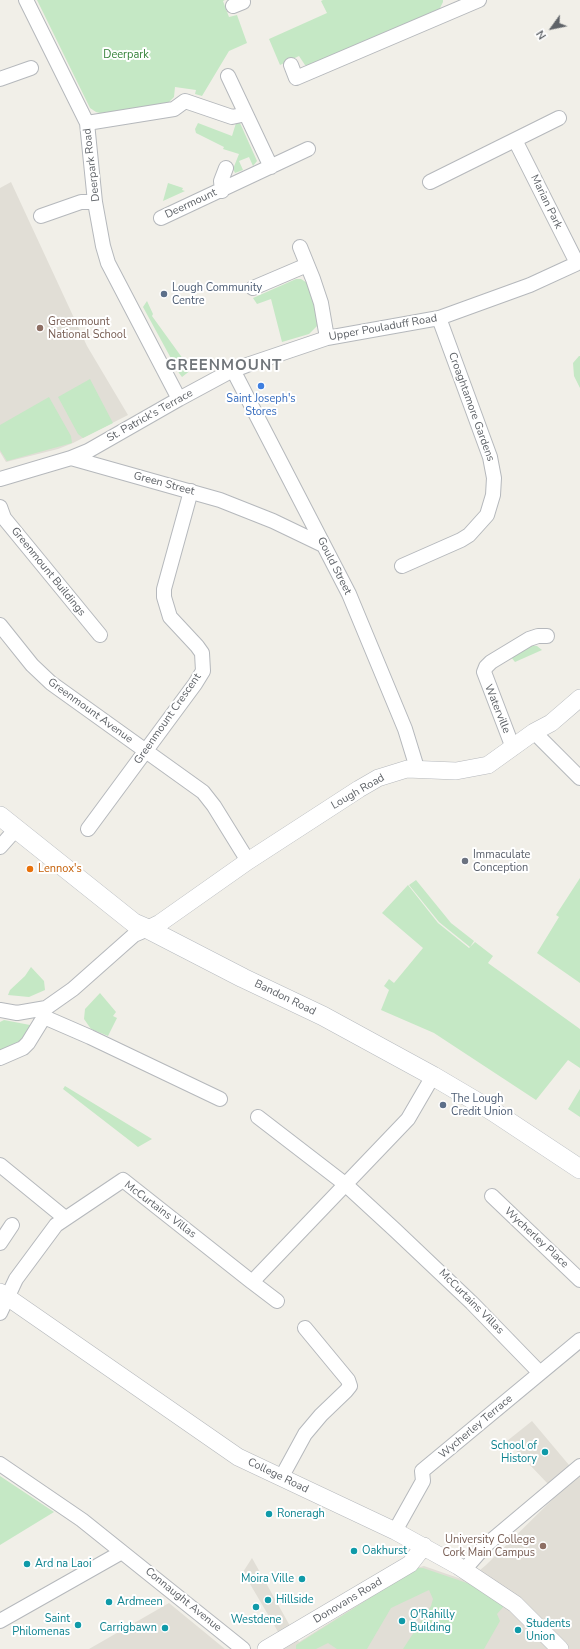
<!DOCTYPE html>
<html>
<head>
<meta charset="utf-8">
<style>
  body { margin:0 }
  #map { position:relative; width:580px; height:1649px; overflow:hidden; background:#f1efe8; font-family:"Nunito Sans",sans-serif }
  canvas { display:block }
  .north { position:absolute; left:532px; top:8px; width:40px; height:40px; -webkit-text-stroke:3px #fff; paint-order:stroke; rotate:237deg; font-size:11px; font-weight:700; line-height:16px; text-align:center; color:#5f6368 }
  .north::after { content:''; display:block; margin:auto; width:14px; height:18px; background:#5f6368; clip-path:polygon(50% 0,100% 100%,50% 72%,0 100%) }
</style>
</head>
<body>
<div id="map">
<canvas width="580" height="1649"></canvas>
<div class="north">N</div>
</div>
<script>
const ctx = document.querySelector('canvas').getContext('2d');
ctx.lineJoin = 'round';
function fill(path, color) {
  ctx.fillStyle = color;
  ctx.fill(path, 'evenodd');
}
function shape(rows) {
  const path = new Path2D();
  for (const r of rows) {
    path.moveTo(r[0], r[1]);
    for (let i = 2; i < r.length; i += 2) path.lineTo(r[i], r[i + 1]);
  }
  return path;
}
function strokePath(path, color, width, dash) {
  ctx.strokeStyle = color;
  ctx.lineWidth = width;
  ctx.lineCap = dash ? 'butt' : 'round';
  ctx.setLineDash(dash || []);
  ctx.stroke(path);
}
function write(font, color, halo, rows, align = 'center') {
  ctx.font = font + ' "Nunito Sans",sans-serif';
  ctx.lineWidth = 4;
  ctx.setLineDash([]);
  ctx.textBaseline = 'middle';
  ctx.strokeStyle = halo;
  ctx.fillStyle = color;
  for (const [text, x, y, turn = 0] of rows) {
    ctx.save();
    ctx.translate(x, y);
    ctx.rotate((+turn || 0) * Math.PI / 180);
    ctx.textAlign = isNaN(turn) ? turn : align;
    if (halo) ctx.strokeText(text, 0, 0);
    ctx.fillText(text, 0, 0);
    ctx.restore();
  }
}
const education = shape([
  [11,182,87,346,128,415,73,443,58,449,6,462,0,452,0,188],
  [532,1421,569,1465,580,1474,580,1649,277,1649,284,1645,277,1630,243,1572,252,1558,299,1642,416,1568,424,1566,467,1581,486,1565,559,1493,549,1485,507,1441],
  [169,1603,225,1649,89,1649]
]);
const green = shape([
  [37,0,225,0,223,1,229,17,237,15,247,43,229,51,202,96,195,94,196,90,175,87,174,97,168,103,104,114,96,112,90,108],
  [323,0,443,0,443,2,439,10,309,66,305,65,299,56,280,65,269,39,327,13,321,1],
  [198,123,232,136,236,123,240,123,257,161,253,166,249,157,239,161,243,170,235,173,233,169,239,154,223,149,224,147,196,133,195,129],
  [168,183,183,188,182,190,185,191,163,201],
  [296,279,301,279,309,284,314,300,318,325,309,334,282,342,271,299,257,304,253,298],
  [147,301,153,314,152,316,191,370,182,377,179,373,143,307],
  [579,356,580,356,580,388,574,376,573,363],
  [90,379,113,423,83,438,78,434,58,397],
  [49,397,71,436,72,443,7,461,0,450,0,425],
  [531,645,537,646,542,650,515,662,510,656],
  [580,878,580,983,537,953,559,917,556,915],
  [416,880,451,923,474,941,470,947,439,922,409,885],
  [408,885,438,923,469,948,475,942,493,956,488,963,580,1029,580,1068,568,1060,536,1100,434,1033,381,1010,389,990,384,986,389,979,394,983,423,948,382,913],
  [31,967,44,981,45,990,29,997,8,995,10,990,25,976],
  [100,993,116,1012,113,1016,117,1018,108,1036,91,1029,84,1019,85,1009],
  [4,1020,30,1025,30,1028,22,1040,0,1051,0,1022],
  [65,1086,152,1139,138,1147,63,1089],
  [580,1089,580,1117,568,1109],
  [0,1476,54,1512,0,1545],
  [417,1568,423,1568,470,1584,504,1606,497,1614,500,1621,484,1649,403,1649,431,1606,433,1599,429,1590,391,1608,367,1649,337,1649,328,1643,316,1649,296,1649,296,1645]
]);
const minor = shape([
  [26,0,87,123,95,202,103,246,108,263,179,399],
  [233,6,243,2,242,0],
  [291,65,296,78,479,0],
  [228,76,271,167],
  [0,79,31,68],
  [87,123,174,109,185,101,232,117,246,114],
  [515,140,577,263],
  [430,182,559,118],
  [222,191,221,181,226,168],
  [41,216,81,202,95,202],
  [161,218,308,149],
  [300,247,313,279,321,303,327,338],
  [253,288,307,265],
  [233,370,349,594,405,729,417,768],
  [71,458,220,500,273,521,323,545],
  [0,479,71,458,88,451,179,399,229,372,247,365,327,338,439,318,530,285,580,262],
  [0,507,4,518,100,635],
  [402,566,461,540,469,535,487,515,493,495,494,478,490,457,439,318],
  [0,625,32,665,51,683,203,792,214,806,248,861],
  [534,732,580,778],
  [513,748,484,672,486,667,491,662,529,639,538,636,547,636],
  [88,829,195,684,203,671,202,653,197,646,170,617,164,597,164,589,191,491],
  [0,847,16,829],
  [0,1010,17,1013,46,1008,73,989,134,935,148,929],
  [41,1010,44,1017,90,1037,220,1099],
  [0,1058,23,1048,28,1043,44,1017],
  [258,1117,345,1184,395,1230,472,1303,540,1373],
  [0,1165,65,1218],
  [492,1196,580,1280],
  [0,1243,12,1225],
  [252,1282,277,1301],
  [0,1313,16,1279,56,1225,123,1180,252,1282,408,1119,433,1076],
  [0,1464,82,1520,243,1649],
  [281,1478,305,1434,321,1415,346,1391,350,1386,348,1380,305,1328],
  [395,1531,423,1481,422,1471,580,1340],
  [464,1570,486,1545,580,1466],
  [0,1621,122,1552]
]);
const tertiary = shape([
  [148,929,160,923,248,861,359,789,378,778,407,769,456,771,488,765,534,732,551,723,580,698],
  [0,1292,238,1457,395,1531,458,1566,515,1604,560,1649],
  [266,1649,410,1564,424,1546]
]);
const secondary = shape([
  [0,816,134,923,148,929,243,978,323,1016,433,1076,494,1112,580,1169]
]);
const markers = [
  [164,294,4,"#5c6f8a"],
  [40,328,4,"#8d6e63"],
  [261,386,4,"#3f7fe0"],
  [465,861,4,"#6b7280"],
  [30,869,4,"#e8710a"],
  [443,1105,4,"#5c6f8a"],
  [545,1452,4,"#0f9aa8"],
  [269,1514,4,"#0f9aa8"],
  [543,1546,4,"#8d6e63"],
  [354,1551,4,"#0f9aa8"],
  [27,1564,4,"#0f9aa8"],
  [302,1579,4,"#0f9aa8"],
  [268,1600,4,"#0f9aa8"],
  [109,1602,4,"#0f9aa8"],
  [256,1607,4,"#0f9aa8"],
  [402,1621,4,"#0f9aa8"],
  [78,1625,4,"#0f9aa8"],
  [165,1628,4,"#0f9aa8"],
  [518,1630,4,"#0f9aa8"]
];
const parkNames = [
  ["Deerpark",126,55]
];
const streetNames = [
  ["Deerpark Road",92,165,-97],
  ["Marian Park",546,202,64],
  ["Deermount",191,204,-25],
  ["Upper Pouladuff Road",383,328,-10],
  ["Croaghtamore Gardens",471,407,70],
  ["St. Patrick's Terrace",150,416,-29],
  ["Green Street",164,484,15],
  ["Gould Street",334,566,63],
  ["Greenmount Buildings",48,572,51],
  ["Waterville",497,709,68],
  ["Greenmount Avenue",90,711,36],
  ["Greenmount Crescent",168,719,-55],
  ["Lough Road",358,792,-30],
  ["Bandon Road",285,998,26],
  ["McCurtains Villas",160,1210,37],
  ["Wycherley Place",536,1238,43],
  ["McCurtains Villas",471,1302,45],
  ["Wycherley Terrace",476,1427,-40],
  ["College Road",278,1476,26],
  ["Connaught Avenue",183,1600,39],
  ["Donovans Road",348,1601,-31]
];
const serviceNames = [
  ["Lough Community",172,288],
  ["Centre",172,301],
  ["The Lough",451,1099],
  ["Credit Union",451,1112]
];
const educationNames = [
  ["Greenmount",48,322],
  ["National School",48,335],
  ["University College",535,1540,"right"],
  ["Cork Main Campus",535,1553,"right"]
];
const shopNames = [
  ["Saint Joseph's",261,399],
  ["Stores",261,412]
];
const worshipNames = [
  ["Immaculate",473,855],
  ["Conception",473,868]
];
const foodNames = [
  ["Lennox's",38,869]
];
const cultureNames = [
  ["School of",537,1446,"right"],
  ["History",537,1459,"right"],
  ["Roneragh",277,1514],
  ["Oakhurst",362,1551],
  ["Ard na Laoi",35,1564],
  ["Moira Ville",294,1579,"right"],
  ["Hillside",276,1600],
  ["Ardmeen",117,1602],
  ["O'Rahilly",410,1615],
  ["Building",410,1628],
  ["Saint",70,1619,"right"],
  ["Philomenas",70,1632,"right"],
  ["Westdene",256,1620,"center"],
  ["Students",526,1624],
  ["Union",526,1637],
  ["Carrigbawn",157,1628,"right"]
];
const districtNames = [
  ["GREENMOUNT",224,366]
];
fill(education, '#e1ded6');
fill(green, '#c5e8c5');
strokePath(minor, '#b5b8bc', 16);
strokePath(tertiary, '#b5b8bc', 18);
strokePath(secondary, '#b6babf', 20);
strokePath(minor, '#fff', 14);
strokePath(tertiary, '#fff', 17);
strokePath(secondary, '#fff', 19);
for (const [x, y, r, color] of markers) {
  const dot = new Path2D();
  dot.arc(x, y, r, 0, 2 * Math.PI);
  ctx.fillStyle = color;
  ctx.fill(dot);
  strokePath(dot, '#fff', 1.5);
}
write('11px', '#348238', '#fff', parkNames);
write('11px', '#5f6368', '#fff', streetNames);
write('11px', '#4e5e75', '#fff', serviceNames, 'left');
write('11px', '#785e54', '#fff', educationNames, 'left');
write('11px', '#366cbe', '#fff', shopNames);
write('11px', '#5b616d', '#fff', worshipNames, 'left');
write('11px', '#c56008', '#fff', foodNames, 'left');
write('11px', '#0d838f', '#fff', cultureNames, 'left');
ctx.letterSpacing = '1px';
write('bold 15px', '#70757a', '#fff', districtNames);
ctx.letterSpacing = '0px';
</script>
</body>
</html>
